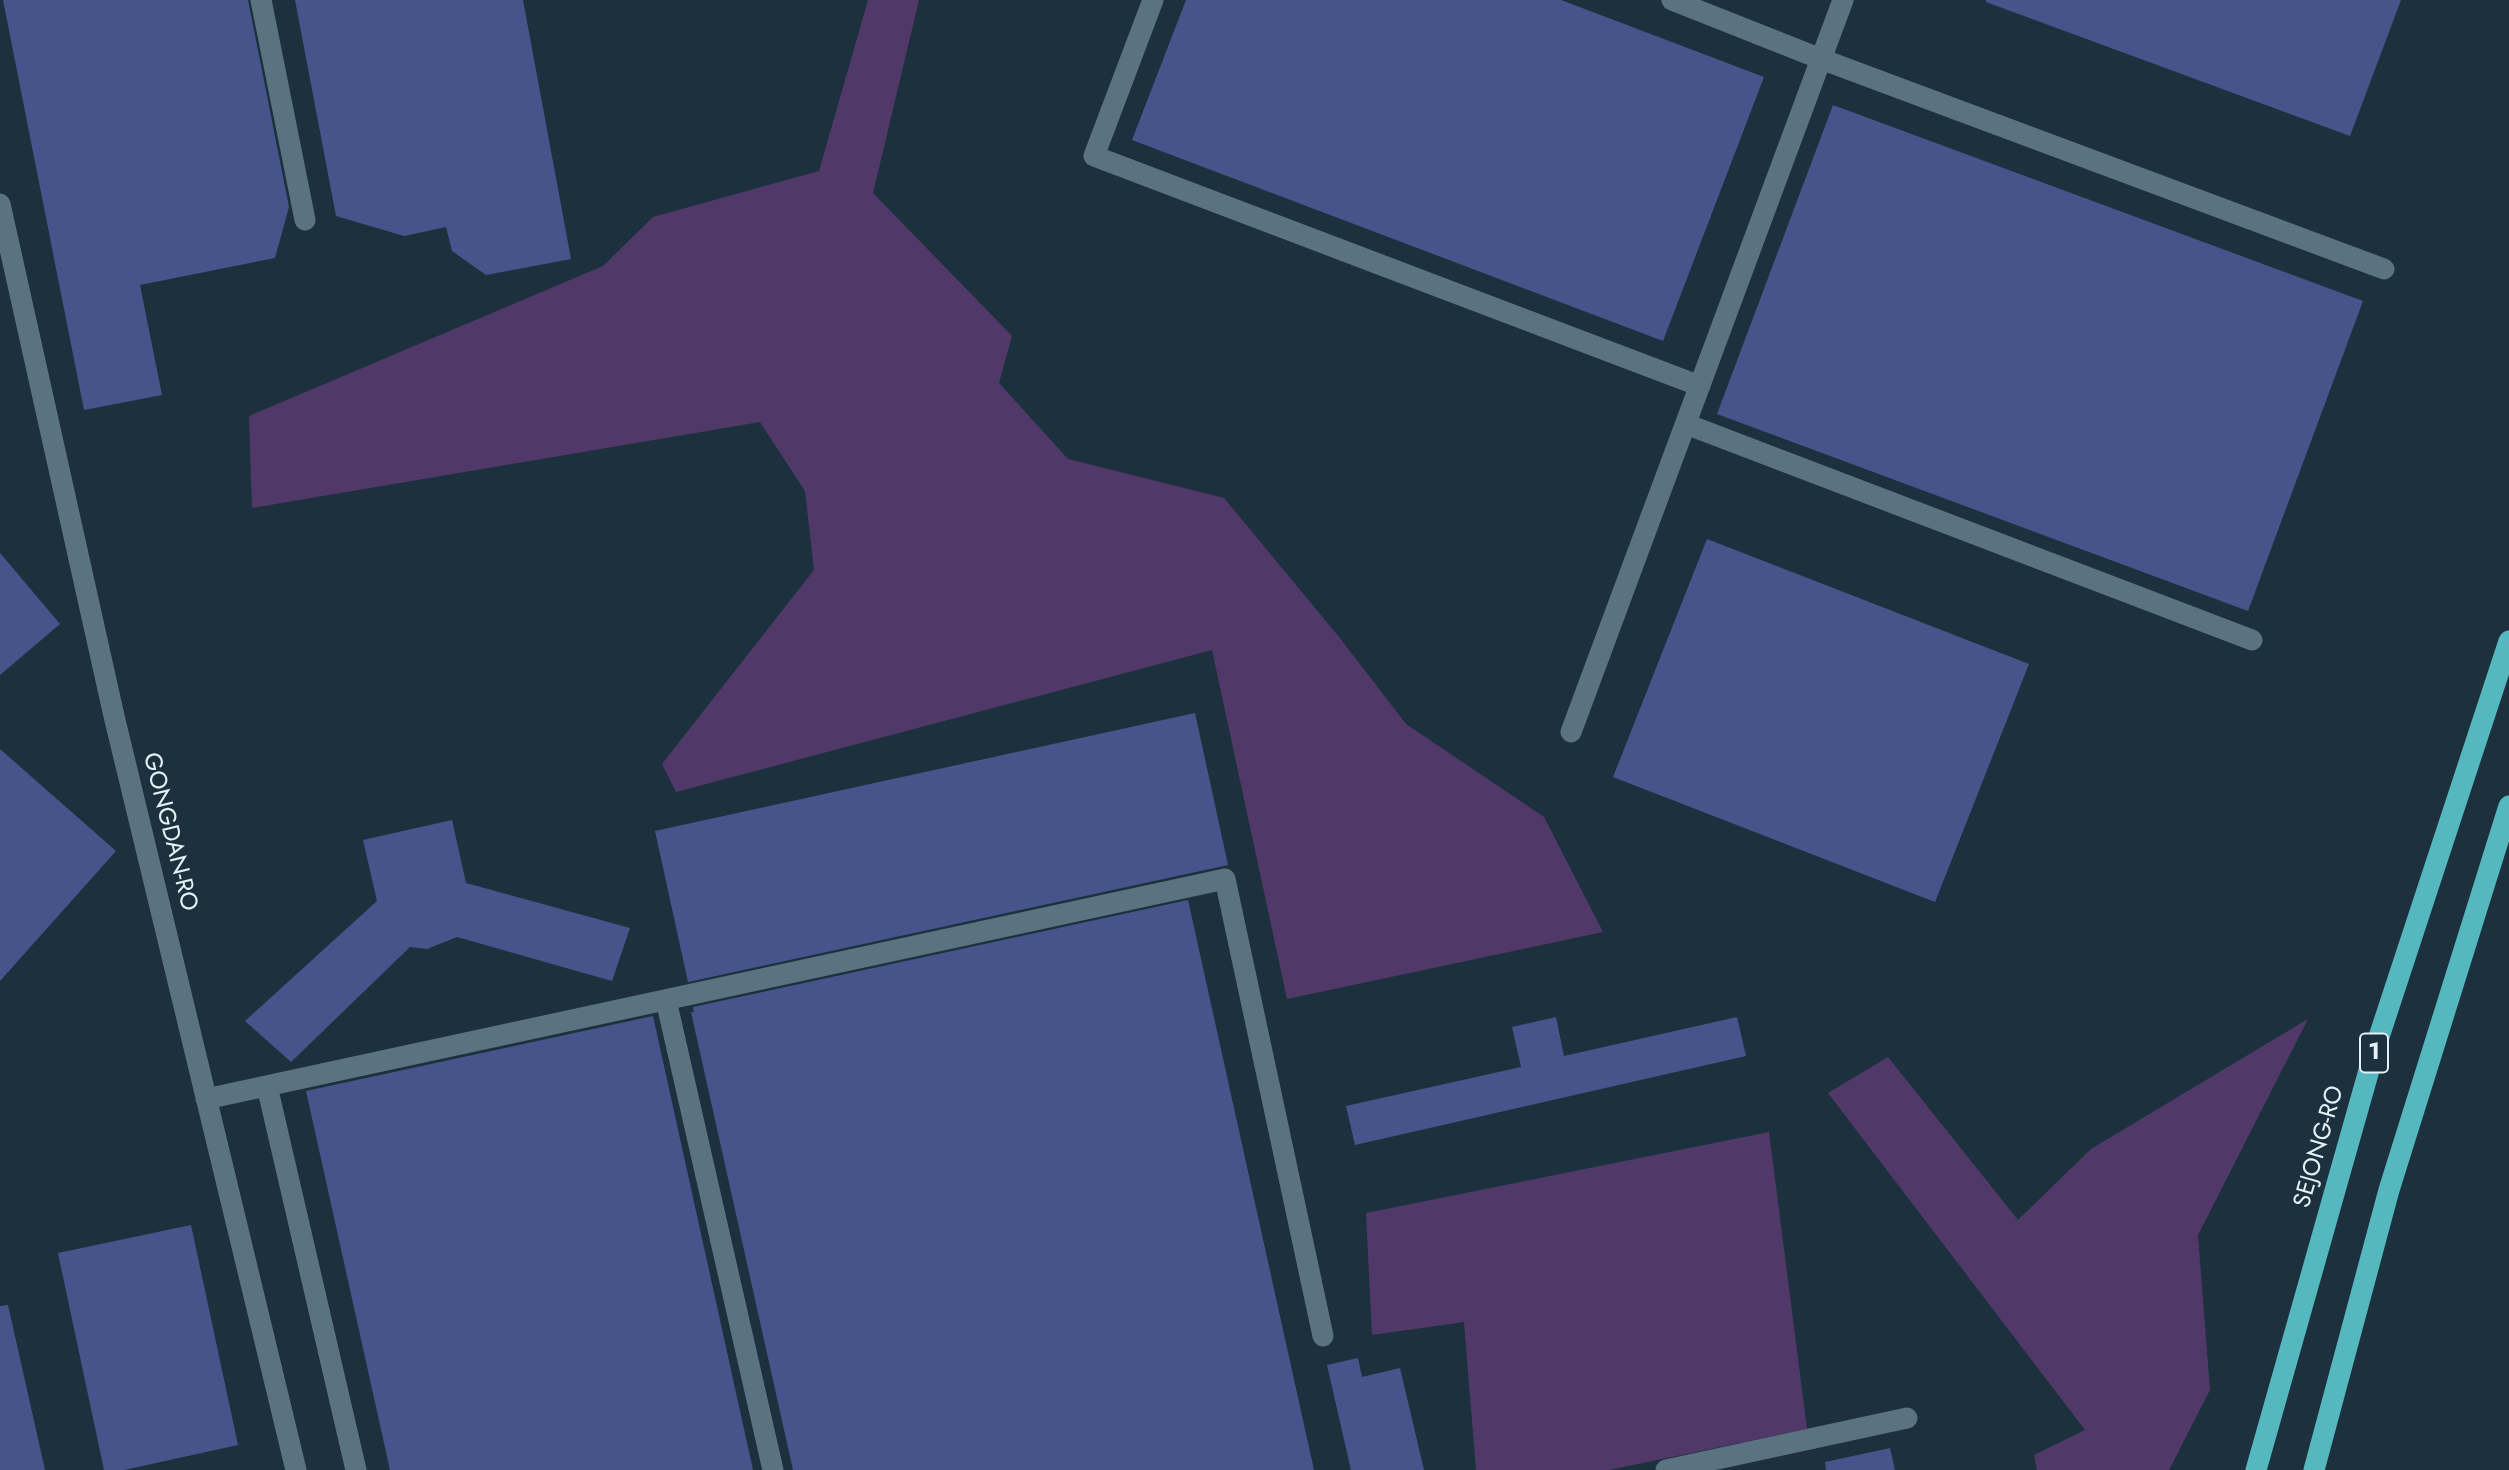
<!DOCTYPE html>
<html>
<head>
<meta charset="utf-8">
<style>
  body { margin:0 }
  canvas { display:block; background:#1c313d }
</style>
</head>
<body>
<canvas width="2509" height="1470"></canvas>
<script>
const ctx = document.querySelector('canvas').getContext('2d');
ctx.lineJoin = 'round';
function fill(path, color) {
  ctx.fillStyle = color;
  ctx.fill(path, 'evenodd');
}
function shape(rows) {
  const path = new Path2D();
  for (const r of rows) {
    path.moveTo(r[0], r[1]);
    for (let i = 2; i < r.length; i += 2) path.lineTo(r[i], r[i + 1]);
  }
  return path;
}
function strokePath(path, color, width, dash) {
  ctx.strokeStyle = color;
  ctx.lineWidth = width;
  ctx.lineCap = dash ? 'butt' : 'round';
  ctx.setLineDash(dash || []);
  ctx.stroke(path);
}
function write(font, color, halo, rows, align = 'center') {
  ctx.font = font + ' Jost,sans-serif';
  ctx.lineWidth = 5;
  ctx.setLineDash([]);
  ctx.textBaseline = 'middle';
  ctx.strokeStyle = halo;
  ctx.fillStyle = color;
  for (const [text, x, y, turn = 0] of rows) {
    ctx.save();
    ctx.translate(x, y);
    ctx.rotate((+turn || 0) * Math.PI / 180);
    ctx.textAlign = isNaN(turn) ? turn : align;
    if (halo) ctx.strokeText(text, 0, 0);
    ctx.fillText(text, 0, 0);
    ctx.restore();
  }
}
const green = shape([
  [868,0,919,0,873,193,1012,336,999,383,1068,459,1224,498,1339,637,1406,724,1544,817,1603,932,1287,999,1212,650,676,792,662,764,814,570,805,491,760,422,252,508,249,416,603,266,653,217,819,171],
  [2308,1019,2198,1235,2210,1390,2169,1470,2037,1470,2034,1455,2085,1430,1828,1093,1888,1057,2018,1220,2091,1149],
  [1769,1132,1807,1429,1609,1470,1476,1470,1464,1322,1372,1335,1366,1213]
]);
const building = shape([
  [3,0,248,0,289,207,275,258,140,285,162,395,84,410],
  [295,0,523,0,571,259,486,275,452,251,446,227,404,236,336,216],
  [1186,0,1561,0,1764,77,1663,341,1132,140],
  [1986,0,2401,0,2350,136,1986,2],
  [1833,105,2363,301,2248,611,1717,414],
  [1707,539,2029,664,1935,902,1613,777],
  [0,553,60,624,0,675],
  [1195,713,1228,865,688,982,655,831],
  [0,749,116,851,0,981],
  [452,820,466,883,630,928,612,981,457,937,427,949,410,947,291,1062,245,1021,377,901,363,840],
  [1188,900,1314,1470,793,1470,691,1012,694,1012,693,1007],
  [653,1016,753,1470,390,1470,306,1091],
  [1556,1017,1564,1056,1737,1017,1746,1056,1355,1145,1346,1106,1521,1067,1512,1027],
  [191,1225,238,1445,124,1470,104,1470,58,1253],
  [8,1305,45,1470,0,1470,0,1306],
  [1358,1358,1362,1377,1400,1368,1424,1470,1351,1470,1327,1365],
  [1890,1448,1895,1470,1826,1470,1825,1462]
]);
const minor = shape([
  [261,0,305,220],
  [1153,0,1094,156,1700,386],
  [1672,0,1821,59,2384,269],
  [0,204,114,716,296,1470],
  [1686,424,2252,640],
  [1571,732,1843,0],
  [666,1000,773,1470],
  [267,1086,356,1470],
  [206,1099,1225,879,1323,1336],
  [1666,1470,1907,1418]
]);
const highway = shape([
  [2256,1470,2375,1049,2509,641],
  [2314,1470,2389,1190,2509,806]
]);
const shields = [
  [2374,1053,28]
];
const shieldNames = [
  ["1",2374,1053]
];
const streetNames = [
  ["GONGDAN-RO",169,832,76],
  ["SEJONG-RO",2320,1147,-74]
];
fill(green, '#503969');
fill(building, '#45558b');
strokePath(minor, '#5b7280', 21);
strokePath(highway, '#54b8be', 21);
for (const [x, y, w] of shields) {
  const box = new Path2D();
  box.roundRect(x - w / 2, y - 19.5, w, 39, 5);
  ctx.fillStyle = '#1c313d';
  ctx.fill(box);
  strokePath(box, '#e4f1f9', 2);
}
write('bold 23px', '#e4f1f9', null, shieldNames);
write('24px', '#e4f1f9', '#1c313d', streetNames);
</script>
</body>
</html>
